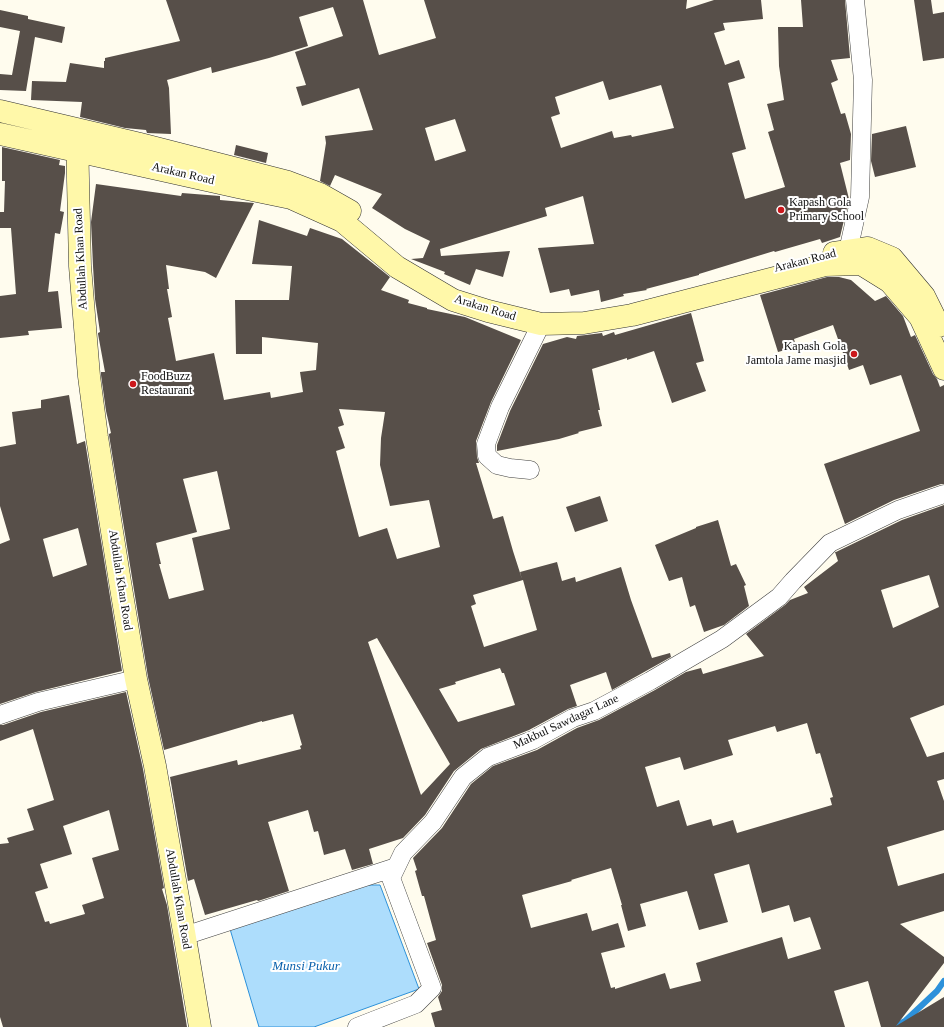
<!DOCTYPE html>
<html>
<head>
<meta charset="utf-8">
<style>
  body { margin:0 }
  canvas { display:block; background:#fffcee }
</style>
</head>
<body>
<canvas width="944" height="1027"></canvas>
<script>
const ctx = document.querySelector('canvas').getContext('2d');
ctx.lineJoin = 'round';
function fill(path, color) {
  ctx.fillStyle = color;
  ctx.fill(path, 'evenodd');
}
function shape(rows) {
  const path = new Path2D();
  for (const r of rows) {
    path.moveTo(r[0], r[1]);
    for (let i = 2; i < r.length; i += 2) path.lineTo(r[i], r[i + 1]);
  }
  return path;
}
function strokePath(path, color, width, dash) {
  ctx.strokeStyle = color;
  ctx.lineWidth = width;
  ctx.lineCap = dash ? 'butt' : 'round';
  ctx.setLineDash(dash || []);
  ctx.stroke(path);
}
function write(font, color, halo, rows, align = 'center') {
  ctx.font = font + ' Georgia,serif';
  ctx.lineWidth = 4;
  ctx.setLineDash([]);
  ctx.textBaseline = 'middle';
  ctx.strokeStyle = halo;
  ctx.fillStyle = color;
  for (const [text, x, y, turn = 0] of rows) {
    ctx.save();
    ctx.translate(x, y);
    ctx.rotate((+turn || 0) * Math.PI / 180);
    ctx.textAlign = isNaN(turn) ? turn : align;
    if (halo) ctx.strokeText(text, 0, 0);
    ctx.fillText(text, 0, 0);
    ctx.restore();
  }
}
const water = shape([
  [367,885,380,885,419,989,314,1027,259,1027,230,929,367,885]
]);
const stream = shape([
  [894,1027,905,1021,937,991,944,981]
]);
const building = shape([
  [166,0,363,0,379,55,436,38,424,0,687,0,686,9,714,0,761,0,763,19,723,23,725,30,714,33,725,65,739,60,745,78,728,83,746,149,732,153,745,199,785,187,768,132,774,130,767,104,784,100,779,66,778,27,803,27,801,0,845,0,850,58,831,60,838,80,831,83,841,114,845,113,851,134,850,160,840,163,849,199,840,237,822,243,820,239,775,252,774,251,699,274,699,275,646,289,647,290,623,294,624,296,601,302,599,290,571,296,569,289,550,293,538,248,594,244,583,196,545,208,547,216,440,249,441,256,510,251,503,277,476,269,470,285,444,274,445,272,411,259,423,258,430,241,405,229,372,208,382,194,335,175,330,186,320,181,326,143,325,136,373,130,359,88,302,106,296,87,306,85,295,52,343,36,333,7,299,17,308,46,269,58,212,73,211,67,167,80,169,88,171,134,147,133,146,130,125,128,80,117,82,102,31,100,32,81,66,82,70,63,104,68,104,61,105,61,105,58,180,41],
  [603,81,609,100,661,85,674,128,632,137,631,135,614,138,612,131,561,148,551,117,560,114,555,97],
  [455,119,466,151,435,161,425,128],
  [914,0,931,0,933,14,944,12,944,58,923,61],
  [0,10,28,16,28,19,65,27,62,43,35,37,26,91,0,90,0,74,12,75,20,31,0,27],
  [906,126,916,167,875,177,871,161,872,134],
  [236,145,268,153,266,163,234,155],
  [2,147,60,160,59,165,65,166,65,173,60,211,64,212,60,234,55,233,48,292,58,291,62,328,28,331,29,335,0,338,0,296,16,294,11,228,0,228,0,212,4,212,5,181,2,181],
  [96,184,181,196,182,193,220,196,220,200,254,203,216,278,205,272,166,265,169,289,167,289,172,317,168,318,176,361,214,353,224,400,270,392,271,398,303,392,300,372,316,370,318,343,262,337,262,354,236,354,235,300,289,300,292,266,252,264,259,220,307,236,310,228,342,239,390,277,381,290,409,300,408,303,427,308,427,309,465,317,521,340,491,402,476,441,477,457,479,463,476,463,493,519,503,516,513,551,522,579,520,572,557,562,562,581,575,577,576,582,621,567,631,600,652,658,670,653,671,657,612,690,606,672,570,685,577,706,568,709,529,730,481,749,454,771,425,815,403,838,369,849,373,864,352,870,345,849,324,855,318,831,314,832,308,810,268,822,289,891,258,901,257,900,205,915,194,879,188,881,170,777,237,760,238,765,301,749,300,746,302,745,293,714,262,722,262,721,164,750,148,677,109,435,109,434,111,433,106,411,101,375,101,372,105,372,98,334,98,333,100,332,95,299,93,266,91,222],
  [339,409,385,412,381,438,380,465,390,506,429,500,440,547,397,559,387,528,359,537,336,451,345,448,338,427,344,425],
  [217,471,230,529,192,538,204,590,169,599,159,564,161,564,156,543,197,532,183,479],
  [523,580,537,630,484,647,471,606,476,604,473,595],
  [377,638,450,764,421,795,368,642],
  [500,668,502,673,504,673,515,705,458,722,439,689,456,684,455,682],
  [827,277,839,277,851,280,875,301,886,296,903,316,911,337,915,335,933,374,937,379,940,387,944,385,944,484,941,484,894,500,845,524,824,464,920,431,901,375,870,385,863,365,849,370,833,325,794,339,796,347,778,352,760,295],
  [691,313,704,361,696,363,706,391,672,403,654,351,627,360,627,358,592,369,600,410,598,410,602,426,578,432,579,433,559,439,497,451,497,445,510,411,543,344,567,337,576,339,577,336,586,335,602,333,603,336,614,332,615,335],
  [69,395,77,444,85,441,122,671,36,692,0,704,0,544,10,540,0,506,0,447,16,444,12,412,41,408,41,400],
  [78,528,87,565,53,577,43,539],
  [600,496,608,521,575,532,566,507],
  [944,505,944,705,910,718,927,757,944,752,944,779,937,781,944,801,944,830,887,847,898,886,944,873,944,911,900,924,944,957,944,963,896,1026,944,997,944,1027,881,1027,868,981,834,991,845,1027,435,1027,431,1013,442,1010,438,997,442,991,442,985,427,943,436,940,424,896,422,896,415,871,417,870,413,858,442,828,471,784,493,766,537,750,577,728,599,720,655,690,686,672,701,668,703,674,764,656,746,634,785,605,790,600,808,593,804,587,838,561,835,552,836,552,902,520],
  [929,575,939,607,893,628,881,590],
  [807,723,816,754,820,753,833,797,830,798,832,805,737,833,733,820,713,826,711,819,687,826,679,800,657,807,645,767,680,757,684,770,733,755,728,740,775,726,777,732],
  [749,864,762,913,789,905,794,922,810,917,821,949,788,959,782,937,696,963,701,981,670,989,665,973,615,989,615,987,611,988,601,953,625,947,618,923,592,931,587,913,531,928,522,895,572,881,571,880,611,868,622,905,621,905,628,931,646,926,640,904,687,891,699,930,728,922,714,874],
  [718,520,731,566,736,564,746,585,744,586,749,606,724,625,704,632,695,605,690,607,682,577,669,581,655,545,696,528,696,527],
  [126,692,143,769,164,888,162,889,167,905,187,1027,3,1027,0,1017,0,844,9,843,7,838,34,830,27,809,54,800,33,729,0,741,0,725,3,725,41,712],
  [109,810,119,850,92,858,104,898,82,905,85,914,50,924,49,921,45,922,35,892,48,888,40,864,72,854,63,826]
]);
const street = shape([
  [848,251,860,197,863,80,855,0],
  [530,470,510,468,497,465,487,456,486,444,500,407,541,324],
  [0,715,38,702,136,679],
  [184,936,396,867],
  [357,1027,416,1004,432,988,391,878,403,853,433,822,463,777,488,757,533,740,573,718,594,711,650,681,722,639,779,597,793,581,830,543,898,510,944,494]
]);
const secondary = shape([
  [0,111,140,144,288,182,320,194,350,211],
  [0,134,238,187,291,198,342,221,397,267,453,300,488,311,541,324,584,323,632,315,825,265,861,264,890,282,920,317,944,369],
  [77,136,80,266,89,376,97,437,120,582,136,679,155,766,184,932,200,1027],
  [834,253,868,248,892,258,924,296,939,326]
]);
const markers = [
  [781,210,4,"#cb181c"],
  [854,354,4,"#cb181c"],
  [133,384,4,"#cb181c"]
];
const streetNames = [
  ["Arakan Road",183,174,13],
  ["Abdullah Khan Road",81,259,-93],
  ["Arakan Road",805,261,-14],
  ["Arakan Road",485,308,17],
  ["Abdullah Khan Road",120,580,81],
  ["Makbul Sawdagar Lane",566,722,-25],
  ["Abdullah Khan Road",178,899,80]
];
const poiNames = [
  ["Kapash Gola",789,203],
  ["Primary School",789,217],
  ["Kapash Gola",846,347,"right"],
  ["Jamtola Jame masjid",846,361,"right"],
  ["FoodBuzz",141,377],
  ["Restaurant",141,391]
];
const waterNames = [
  ["Munsi Pukur",306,967]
];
fill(water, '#adddfc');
strokePath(water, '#2d91da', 1);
strokePath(stream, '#2d91da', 6);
fill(building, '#574f49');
strokePath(street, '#414141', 19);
strokePath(secondary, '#303030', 23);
strokePath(street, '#fff', 18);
strokePath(secondary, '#fff8a9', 22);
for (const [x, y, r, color] of markers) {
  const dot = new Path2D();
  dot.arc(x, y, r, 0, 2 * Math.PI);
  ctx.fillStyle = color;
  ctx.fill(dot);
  strokePath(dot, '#fff', 1.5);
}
write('12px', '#0e0e0e', '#fff', streetNames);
write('12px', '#0e0e0e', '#fff', poiNames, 'left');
write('italic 13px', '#0a61ac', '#fff', waterNames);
</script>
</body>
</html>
